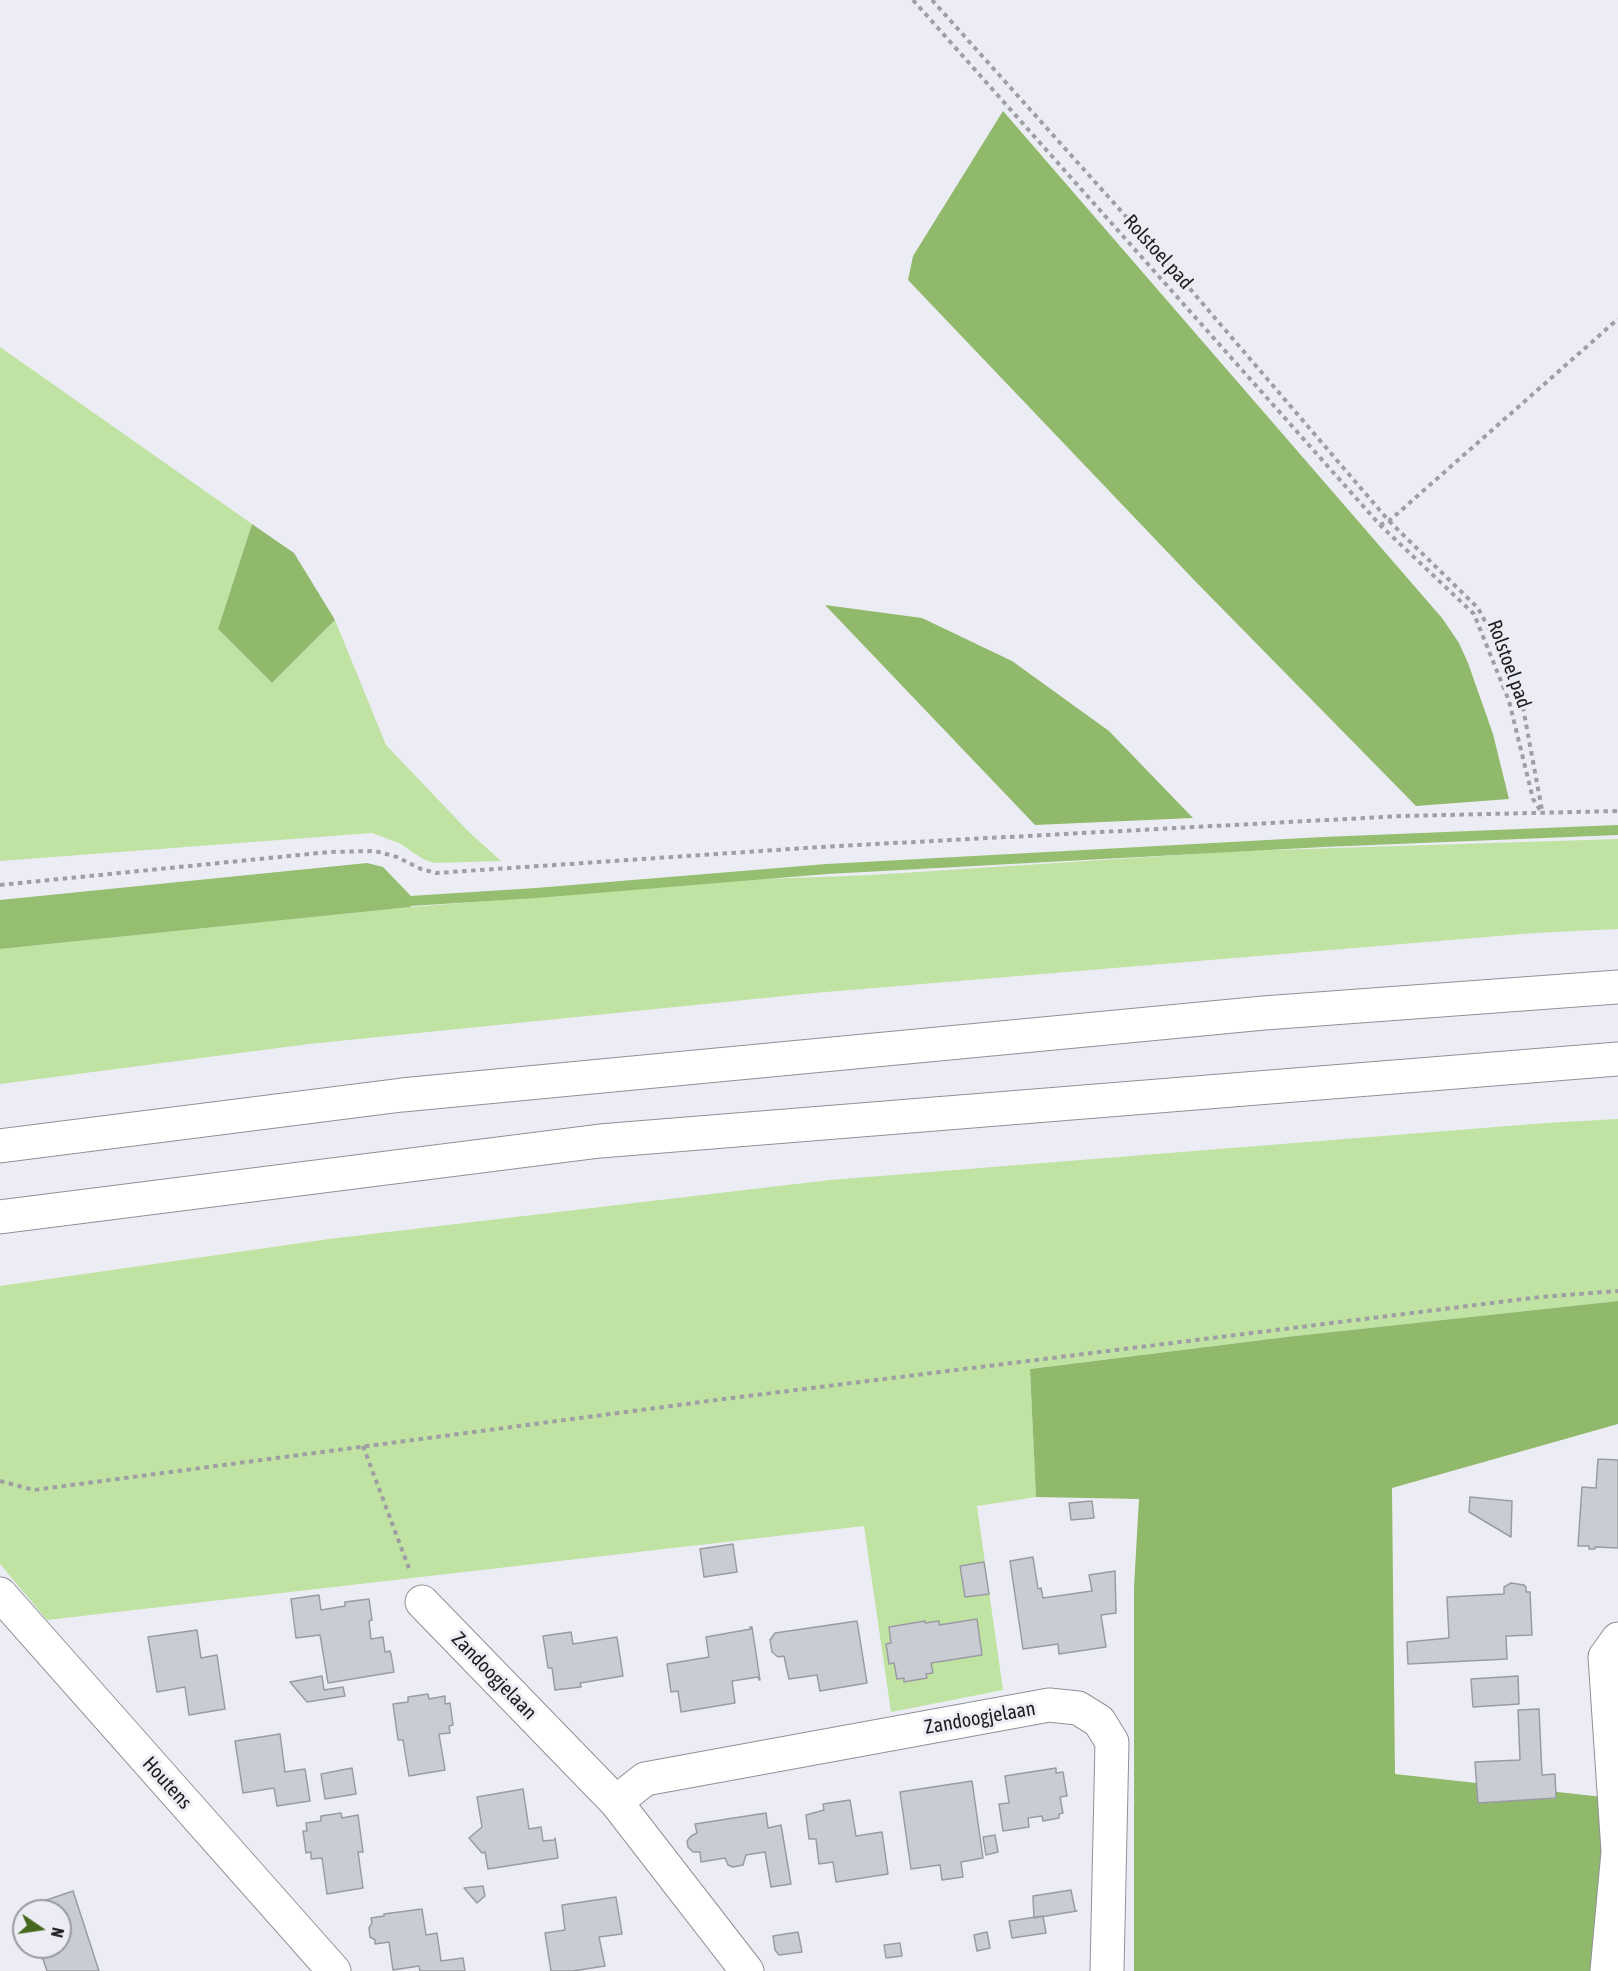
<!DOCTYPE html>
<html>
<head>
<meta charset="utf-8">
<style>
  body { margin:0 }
  #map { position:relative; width:1618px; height:1971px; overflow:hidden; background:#ecedf4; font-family:"Asap Condensed",sans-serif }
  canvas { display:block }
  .north { position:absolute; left:12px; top:1899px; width:60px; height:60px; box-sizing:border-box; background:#ecedf4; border:2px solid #999a9f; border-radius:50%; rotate:103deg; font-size:16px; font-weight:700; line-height:24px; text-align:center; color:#1d1e20 }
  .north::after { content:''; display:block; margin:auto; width:21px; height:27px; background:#46681e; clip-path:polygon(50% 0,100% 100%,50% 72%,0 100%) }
</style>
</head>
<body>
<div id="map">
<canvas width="1618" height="1971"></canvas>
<div class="north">N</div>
</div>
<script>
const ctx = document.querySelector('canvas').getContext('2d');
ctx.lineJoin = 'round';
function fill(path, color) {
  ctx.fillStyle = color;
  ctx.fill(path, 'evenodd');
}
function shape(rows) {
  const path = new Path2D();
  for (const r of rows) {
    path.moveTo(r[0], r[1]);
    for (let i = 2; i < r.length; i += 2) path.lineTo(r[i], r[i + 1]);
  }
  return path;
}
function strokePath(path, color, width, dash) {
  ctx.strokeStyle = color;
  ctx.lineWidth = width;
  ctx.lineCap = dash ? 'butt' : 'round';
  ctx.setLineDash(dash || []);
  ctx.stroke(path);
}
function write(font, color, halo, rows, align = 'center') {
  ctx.font = font + ' "Asap Condensed",sans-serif';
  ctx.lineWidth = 6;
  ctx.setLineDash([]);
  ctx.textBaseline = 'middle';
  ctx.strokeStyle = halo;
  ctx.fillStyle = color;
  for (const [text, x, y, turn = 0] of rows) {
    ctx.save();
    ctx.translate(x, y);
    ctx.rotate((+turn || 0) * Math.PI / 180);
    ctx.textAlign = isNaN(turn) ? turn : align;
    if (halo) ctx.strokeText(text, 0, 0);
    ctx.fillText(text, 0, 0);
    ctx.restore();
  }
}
const green = shape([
  [0,347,252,524,218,629,272,683,335,620,386,745,468,831,501,861,434,863,423,859,399,843,372,833,0,861],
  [1618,839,1618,929,1534,933,814,993,309,1044,0,1084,0,949,411,907,766,879,871,875,1241,851],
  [1618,1119,1618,1301,1286,1337,1030,1369,1036,1497,977,1506,1003,1690,891,1712,864,1526,47,1620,0,1564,0,1286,329,1239,830,1180,1546,1123]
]);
const forest = shape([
  [1003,111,1442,618,1459,643,1468,663,1493,734,1509,799,1416,806,1195,581,908,280,913,256],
  [252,524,294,553,335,620,272,683,218,629],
  [825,605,922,618,1012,661,1109,731,1193,818,1035,825],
  [1618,1301,1618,1424,1392,1488,1395,1774,1603,1797,1602,1904,1590,1971,1134,1971,1134,1587,1139,1499,1036,1497,1030,1369,1286,1337]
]);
const water = shape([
  [367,863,383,867,410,895,411,907,0,949,0,900]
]);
const stream = shape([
  [410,901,536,893,827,869,1323,842,1618,830]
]);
const building = shape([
  [1598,1459,1618,1460,1618,1548,1595,1547,1595,1549,1589,1549,1589,1546,1578,1546,1582,1487,1596,1488,1598,1459],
  [1470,1497,1512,1501,1511,1537,1469,1512,1470,1497],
  [1092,1501,1094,1518,1071,1520,1069,1503,1092,1501],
  [733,1544,737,1572,704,1577,700,1549,733,1544],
  [1033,1557,1038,1589,1041,1588,1043,1598,1092,1591,1089,1575,1115,1571,1116,1613,1101,1615,1106,1647,1059,1654,1058,1644,1023,1649,1010,1561,1033,1557],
  [984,1562,989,1594,965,1597,960,1566,984,1562],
  [1511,1583,1524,1585,1526,1587,1526,1592,1530,1592,1532,1635,1506,1636,1507,1659,1408,1664,1407,1642,1449,1638,1447,1597,1504,1594,1504,1587,1511,1583],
  [319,1595,321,1610,345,1606,345,1602,369,1599,372,1620,369,1621,371,1639,383,1637,385,1652,390,1651,391,1654,394,1672,328,1683,320,1635,296,1638,291,1599,319,1595],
  [977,1619,982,1655,931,1663,933,1673,926,1674,927,1678,904,1682,904,1678,897,1679,894,1663,889,1664,886,1644,891,1643,889,1627,925,1621,925,1623,939,1621,939,1625,977,1619],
  [857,1621,867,1683,820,1691,817,1675,789,1679,784,1656,778,1657,772,1652,770,1640,775,1633,857,1621],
  [750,1627,752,1627,760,1680,759,1680,758,1677,732,1681,735,1703,681,1712,678,1691,671,1692,667,1664,709,1657,706,1637,751,1629,750,1627],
  [197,1630,201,1658,217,1655,225,1709,189,1715,185,1687,157,1692,148,1637,197,1630],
  [571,1632,573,1644,617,1637,623,1676,580,1683,581,1687,555,1690,552,1668,548,1668,543,1636,571,1632],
  [322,1676,324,1690,343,1687,345,1696,307,1702,290,1682,322,1676],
  [1518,1676,1519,1704,1473,1707,1471,1679,1518,1676],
  [428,1694,429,1699,445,1696,445,1704,450,1703,453,1725,449,1726,450,1733,439,1734,445,1770,409,1776,403,1740,398,1740,393,1704,408,1702,408,1697,428,1694],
  [1539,1709,1542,1775,1555,1774,1556,1798,1478,1803,1475,1762,1520,1760,1518,1710,1539,1709],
  [280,1734,285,1772,305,1769,310,1801,277,1806,274,1788,243,1793,235,1741,280,1734],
  [352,1768,356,1794,325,1799,321,1774,352,1768],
  [1056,1768,1056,1773,1063,1772,1067,1796,1060,1797,1063,1813,1059,1814,1059,1818,1043,1821,1042,1816,1028,1818,1029,1827,1003,1831,999,1804,1009,1803,1005,1776,1056,1768],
  [972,1781,983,1858,961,1862,963,1877,942,1880,940,1865,911,1869,900,1792,972,1781],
  [523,1789,529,1829,541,1827,543,1841,554,1840,555,1838,558,1858,488,1869,485,1852,482,1853,469,1838,482,1827,477,1797,523,1789],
  [850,1800,856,1836,882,1832,888,1874,836,1882,833,1862,819,1864,816,1839,809,1839,806,1815,824,1810,823,1804,850,1800],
  [341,1813,342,1818,358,1815,363,1852,358,1852,363,1888,327,1894,322,1858,311,1859,311,1852,306,1853,303,1831,307,1831,306,1823,321,1821,321,1816,341,1813],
  [766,1813,768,1828,781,1825,791,1884,771,1887,765,1852,746,1855,743,1865,733,1867,728,1865,725,1858,701,1862,700,1852,693,1852,688,1847,687,1841,691,1836,697,1833,695,1824,766,1813],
  [995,1835,998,1852,986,1855,983,1837,995,1835],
  [483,1886,485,1896,477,1903,464,1888,483,1886],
  [1071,1890,1075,1910,1077,1911,1034,1918,1033,1896,1071,1890],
  [73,1891,99,1971,47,1971,39,1947,60,1947,60,1911,28,1911,26,1907,73,1891],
  [616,1897,622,1934,599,1937,605,1966,573,1971,551,1971,545,1933,565,1930,562,1905,616,1897],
  [422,1909,426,1935,437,1933,441,1961,463,1958,465,1971,420,1971,419,1966,393,1970,389,1942,375,1944,375,1940,370,1937,369,1928,372,1923,371,1918,384,1916,384,1914,422,1909],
  [1043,1916,1046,1933,1012,1938,1009,1921,1043,1916],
  [798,1932,802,1952,779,1955,775,1950,773,1936,798,1932],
  [987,1932,990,1948,977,1951,974,1935,987,1932],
  [900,1943,902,1956,886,1958,884,1945,900,1943]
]);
const path = shape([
  [913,0,1380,525,1474,614,1509,701,1533,799,1542,813],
  [932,0,1173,269,1389,521,1478,608,1519,686,1542,810],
  [1380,525,1389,521,1618,319],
  [0,885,329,852,375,851,397,857,421,869,436,873,820,847,1402,816,1618,811],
  [363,1446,410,1571],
  [0,1481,34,1490,724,1399,1540,1297,1618,1291]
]);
const minor = shape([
  [0,1594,334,1971],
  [422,1602,616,1802],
  [1618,1639,1605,1657,1618,1851],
  [747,1971,616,1802,645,1779,1049,1705,1078,1708,1099,1721,1112,1742,1107,1971],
  [1607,1971,1618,1852]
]);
const motorway = shape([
  [0,1146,402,1095,1264,1013,1618,987],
  [0,1217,600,1141,1618,1059]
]);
const streetNames = [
  ["Rolstoel pad",1158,252,48],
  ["Rolstoel pad",1509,664,70],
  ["Zandoogjelaan",494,1676,46],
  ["Zandoogjelaan",980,1718,-10],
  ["Houtens",167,1783,48]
];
fill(green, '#c0e2a2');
fill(forest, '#91b96b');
fill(water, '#96be70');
strokePath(stream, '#96be70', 10);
fill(building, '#caccd3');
strokePath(building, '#9a9ca2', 1.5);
strokePath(minor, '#909198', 35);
strokePath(motorway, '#909198', 35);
strokePath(path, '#9e9fa4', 4, [4.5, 4.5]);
strokePath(minor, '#fff', 33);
strokePath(motorway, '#fff', 33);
write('20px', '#1d1e20', '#ecedf4', streetNames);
</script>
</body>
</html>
